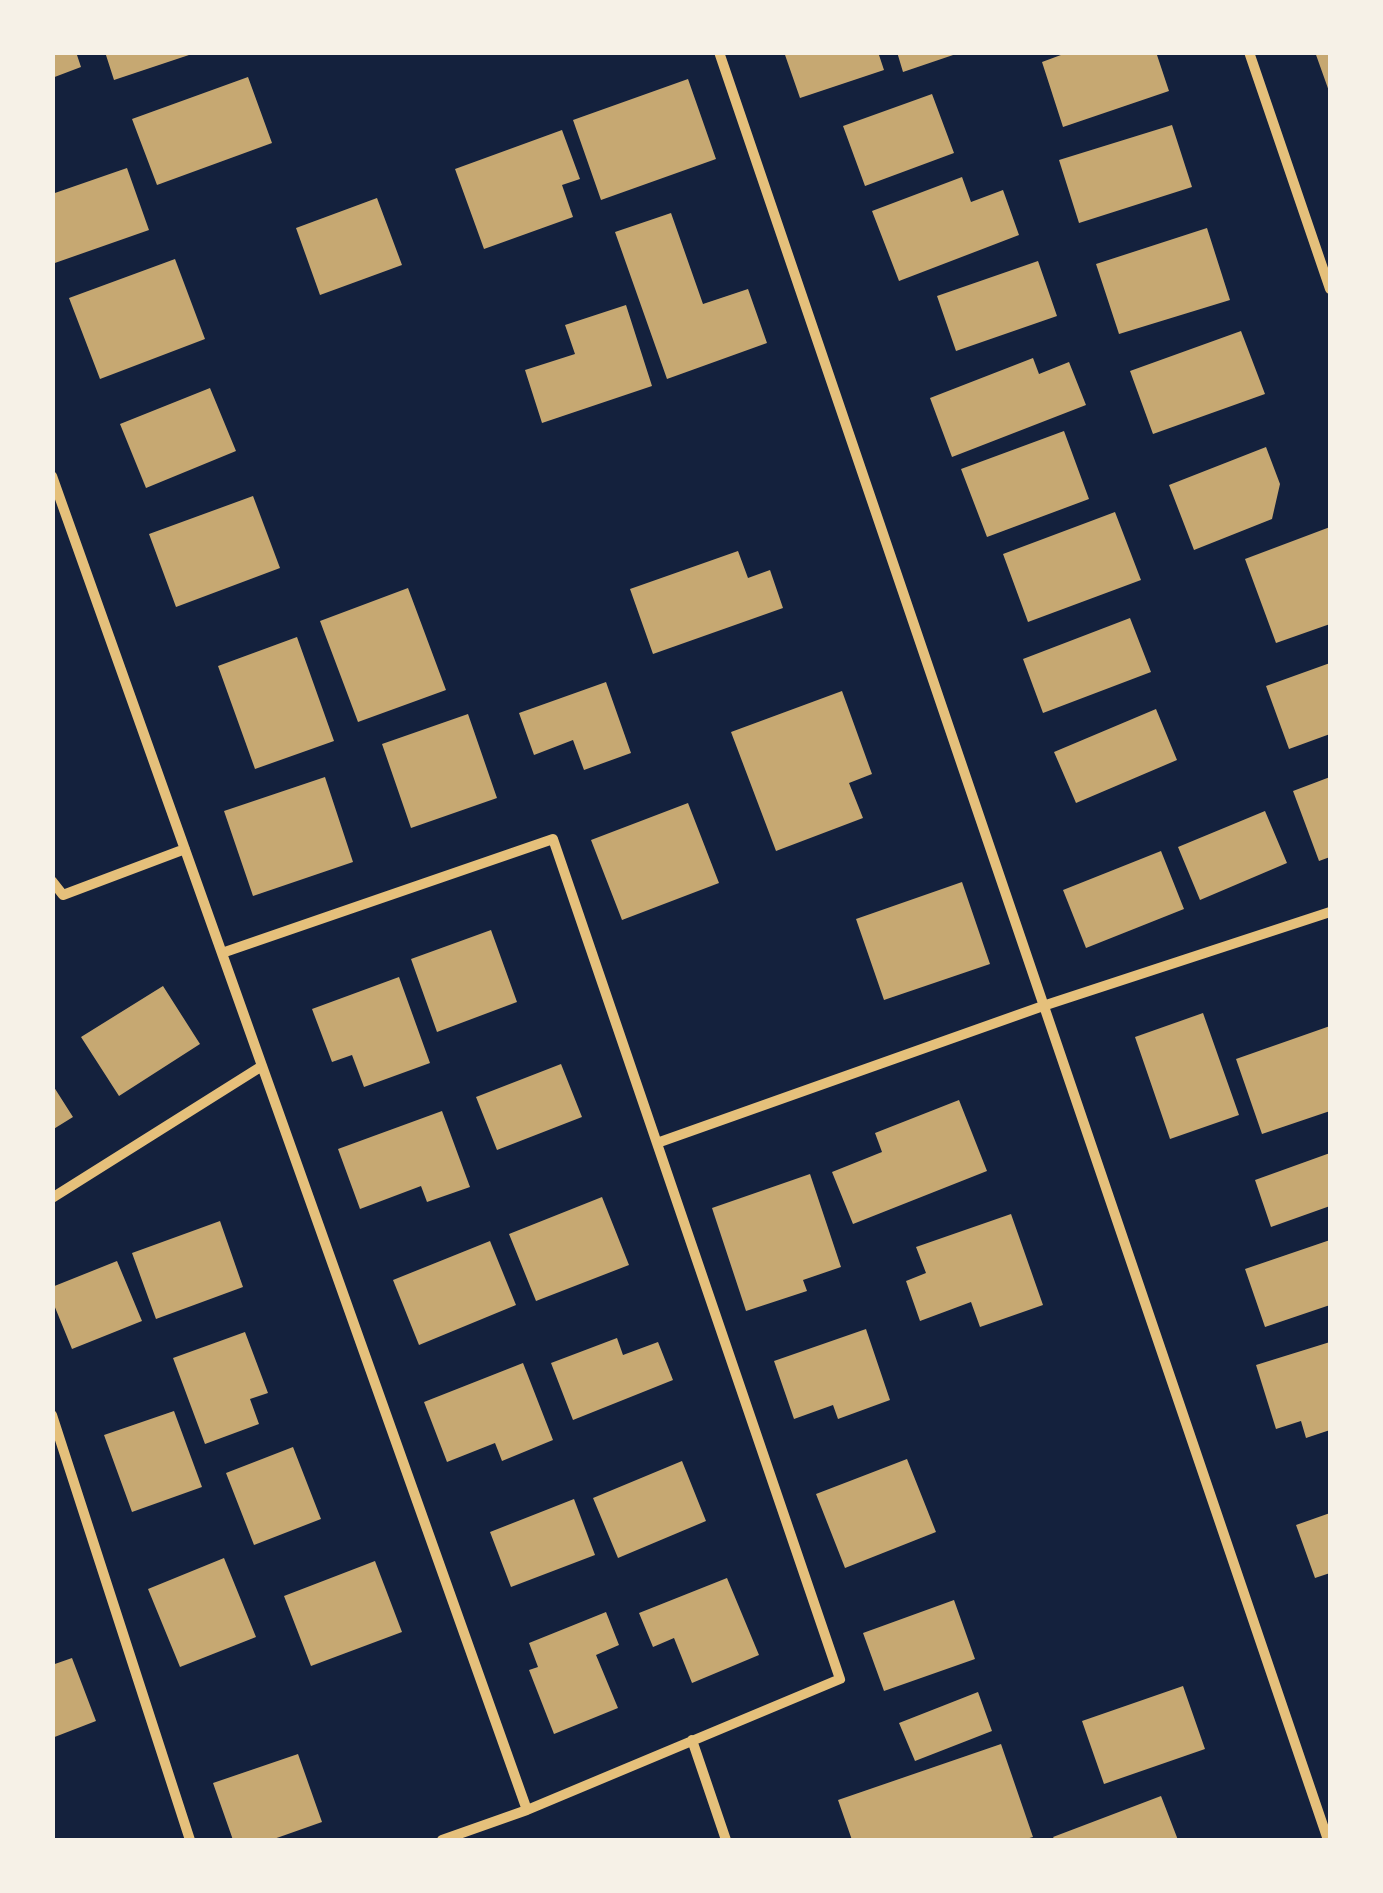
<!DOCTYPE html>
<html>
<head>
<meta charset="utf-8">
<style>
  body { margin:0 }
  #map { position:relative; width:1383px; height:1893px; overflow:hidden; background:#14213d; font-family:Jost,sans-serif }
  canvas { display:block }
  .frame { position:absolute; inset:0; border:55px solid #f6f1e7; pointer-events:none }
</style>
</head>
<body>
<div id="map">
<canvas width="1383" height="1893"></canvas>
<div class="frame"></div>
</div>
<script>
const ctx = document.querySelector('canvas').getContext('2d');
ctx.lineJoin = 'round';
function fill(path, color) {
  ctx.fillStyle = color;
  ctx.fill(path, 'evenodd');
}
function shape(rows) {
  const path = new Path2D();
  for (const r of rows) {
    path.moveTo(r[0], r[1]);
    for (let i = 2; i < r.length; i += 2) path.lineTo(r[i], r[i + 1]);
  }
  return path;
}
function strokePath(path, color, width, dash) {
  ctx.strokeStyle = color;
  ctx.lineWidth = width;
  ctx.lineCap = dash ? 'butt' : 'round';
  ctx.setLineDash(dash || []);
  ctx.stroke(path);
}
const building = shape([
  [52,52,76,52,81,67,52,78],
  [105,52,195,52,195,53,114,80],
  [784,52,878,52,884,70,800,98],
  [897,52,959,52,959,53,903,72],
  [1069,52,1156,52,1169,91,1063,127,1042,62],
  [1315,52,1330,52,1330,94],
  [248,77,272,143,157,185,132,119],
  [688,79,716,159,601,200,573,120],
  [932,94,954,153,865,186,843,126],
  [1172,125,1192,187,1079,223,1059,160],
  [562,130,580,179,562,185,573,217,484,249,455,169],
  [127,168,149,230,52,264,52,194],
  [962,177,971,202,1003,190,1019,235,899,281,872,211],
  [377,198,402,265,320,295,296,228],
  [671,213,703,304,748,289,767,343,667,379,615,232],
  [1207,228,1230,300,1119,334,1096,264],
  [175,259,205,339,100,379,69,298],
  [1038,261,1057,316,956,351,937,296],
  [626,305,652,386,542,423,525,370,575,354,565,325],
  [1241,331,1265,394,1153,434,1130,371],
  [1033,358,1039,374,1069,362,1086,405,952,457,930,398],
  [210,388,236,451,146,488,120,424],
  [1064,431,1089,499,987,537,961,469],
  [1266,447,1280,484,1272,519,1194,550,1169,485],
  [253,496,280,568,176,607,149,534],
  [1115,512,1141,580,1028,622,1003,554],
  [1330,527,1330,624,1276,643,1245,559],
  [738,551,748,578,770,570,783,608,653,654,630,589],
  [408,588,446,690,358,722,320,621],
  [1130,618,1151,672,1043,713,1023,659],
  [297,637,334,741,255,769,218,666],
  [1330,663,1330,734,1289,749,1266,686],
  [606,682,631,753,584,770,573,740,534,755,519,713],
  [842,691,872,774,849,783,863,818,776,851,731,732],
  [1156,709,1177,760,1076,803,1054,752],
  [468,714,497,798,411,828,382,744],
  [325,777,353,862,253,896,224,811],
  [1330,777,1330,857,1319,861,1293,791],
  [688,803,719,883,622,920,591,840],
  [1265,811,1287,863,1200,900,1178,847],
  [1161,851,1184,909,1086,948,1063,890],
  [962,882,990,964,884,1000,856,919],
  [491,930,517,1002,437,1032,411,959],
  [399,977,430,1063,364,1087,352,1055,332,1062,312,1009],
  [163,986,200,1044,119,1096,81,1037],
  [1203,1013,1239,1115,1170,1139,1135,1037],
  [1330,1026,1330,1111,1262,1134,1236,1059],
  [561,1064,582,1117,497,1150,476,1097],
  [52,1084,73,1117,52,1130],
  [959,1100,987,1171,853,1224,832,1172,882,1152,875,1133],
  [442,1111,470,1187,427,1202,421,1186,360,1209,338,1149],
  [1330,1153,1330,1206,1271,1227,1255,1180],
  [810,1174,841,1267,803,1280,807,1291,746,1311,712,1208],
  [602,1197,629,1265,536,1301,509,1234],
  [1011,1214,1043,1305,980,1327,971,1302,920,1321,906,1281,926,1273,916,1247],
  [220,1221,243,1287,156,1319,132,1253],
  [1330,1240,1330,1305,1265,1327,1245,1269],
  [490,1241,516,1305,419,1345,393,1280],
  [117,1261,142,1321,72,1349,52,1300,52,1287],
  [866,1329,890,1400,838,1419,833,1405,794,1419,774,1361],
  [245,1332,268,1393,250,1399,259,1424,205,1444,173,1358],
  [617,1338,623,1355,658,1342,673,1380,573,1420,551,1363],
  [1330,1342,1330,1430,1306,1438,1301,1421,1276,1429,1256,1365],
  [523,1363,553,1440,502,1461,495,1443,447,1462,424,1402],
  [174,1411,202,1487,132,1512,104,1435],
  [293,1447,321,1519,254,1545,226,1473],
  [907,1459,936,1532,845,1568,816,1494],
  [682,1461,706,1521,618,1558,593,1498],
  [574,1499,595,1555,511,1587,490,1532],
  [1330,1513,1330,1573,1315,1578,1296,1525],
  [224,1558,256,1637,180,1667,148,1589],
  [375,1561,402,1632,311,1666,284,1596],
  [727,1578,759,1655,692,1683,674,1638,653,1647,639,1613],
  [954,1600,975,1659,884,1691,863,1633],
  [606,1612,619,1645,596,1655,618,1708,554,1734,529,1670,538,1667,529,1643],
  [72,1658,96,1721,52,1738,52,1665],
  [1183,1686,1205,1749,1104,1784,1082,1721],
  [978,1692,992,1731,915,1761,899,1723],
  [1001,1744,1033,1837,1022,1840,852,1840,838,1800],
  [298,1754,322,1822,271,1840,233,1840,213,1783],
  [1161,1796,1178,1840,1055,1840,1053,1837]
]);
const minor = shape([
  [719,52,1328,1840],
  [1249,52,1330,289],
  [52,476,527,1810],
  [52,881,63,895,185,849],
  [222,953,553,839,840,1679,527,1810,442,1840],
  [657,1143,1043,1006,1330,912],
  [52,1198,262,1066],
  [52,1415,190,1840],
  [692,1740,726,1840]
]);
fill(building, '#c6a872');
strokePath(minor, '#e5c07b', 10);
</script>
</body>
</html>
